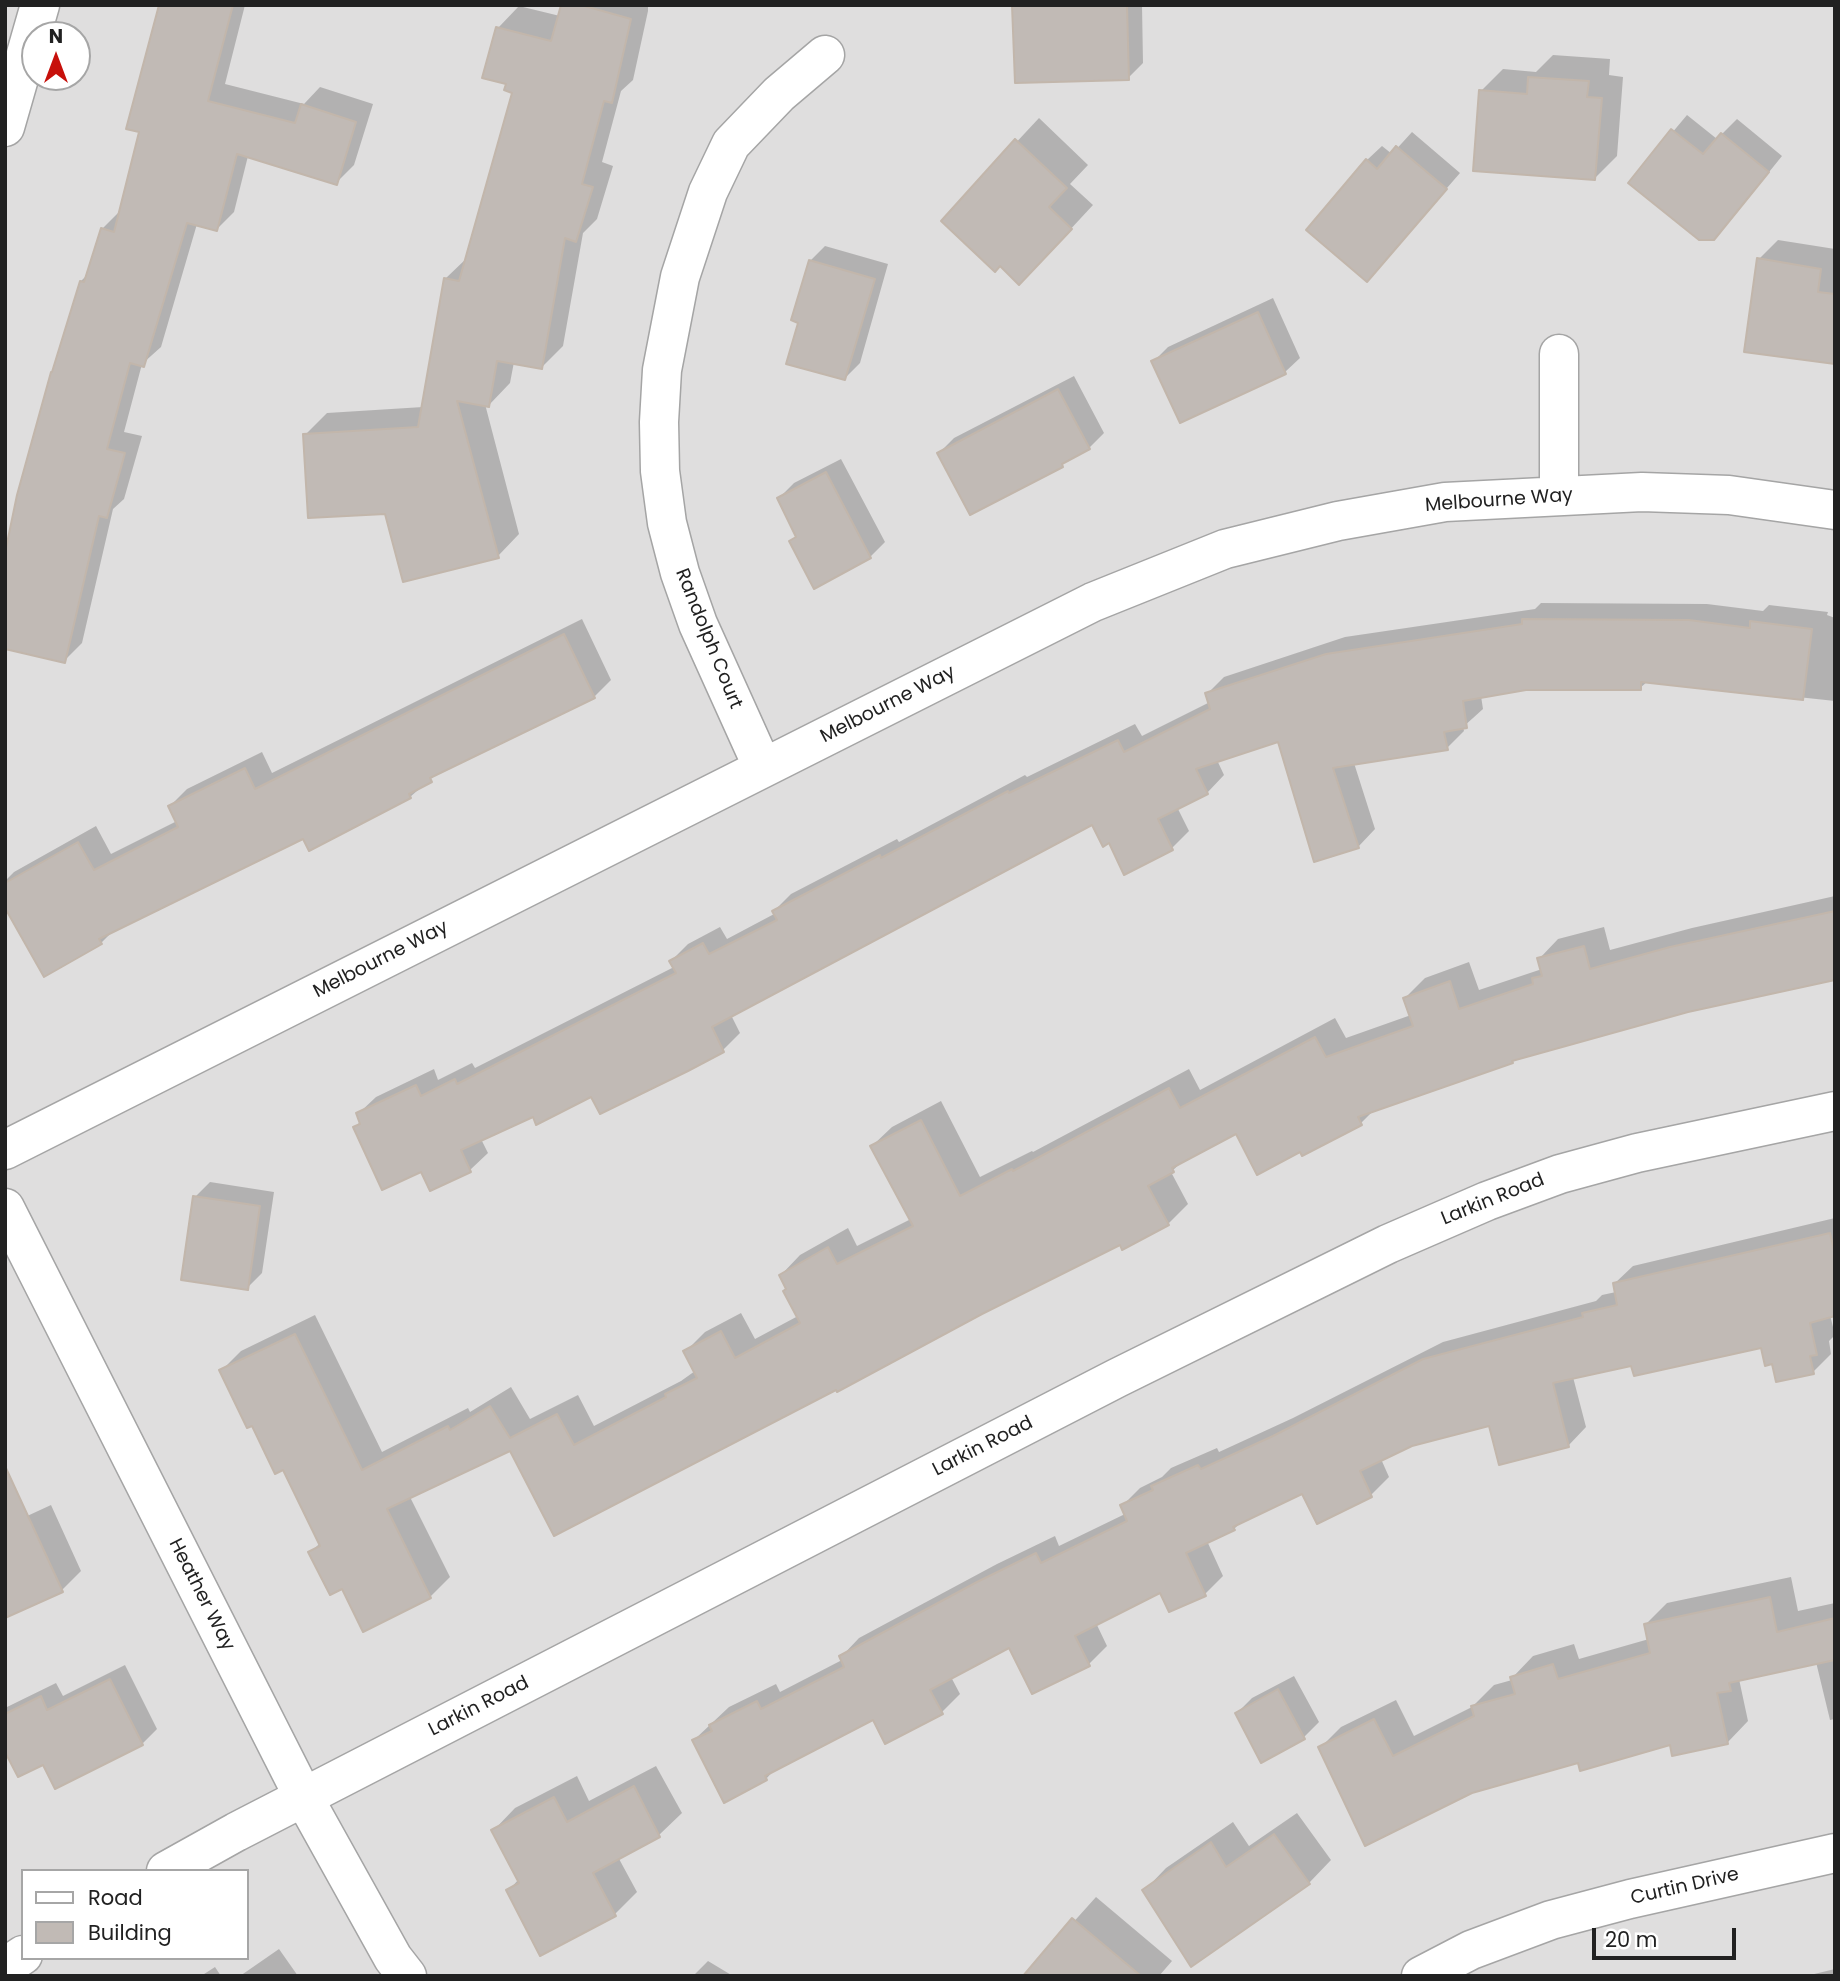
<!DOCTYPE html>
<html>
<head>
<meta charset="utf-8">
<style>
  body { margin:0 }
  #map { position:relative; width:1840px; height:1981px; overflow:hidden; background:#f1eee8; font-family:Poppins,sans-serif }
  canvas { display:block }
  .frame { position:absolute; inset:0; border:7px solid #212121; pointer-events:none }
  .legend { position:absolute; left:21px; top:1869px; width:228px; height:91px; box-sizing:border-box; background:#fff; border:2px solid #a6a6a6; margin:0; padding:9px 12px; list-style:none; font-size:21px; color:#212121 }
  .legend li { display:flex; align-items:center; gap:14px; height:35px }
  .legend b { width:35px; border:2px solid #a6a6a6 }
  .north { position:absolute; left:21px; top:21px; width:70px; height:70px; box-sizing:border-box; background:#fff; border:2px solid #a6a6a6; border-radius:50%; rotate:0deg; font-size:19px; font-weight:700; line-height:28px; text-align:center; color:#212121 }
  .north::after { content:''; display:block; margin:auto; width:24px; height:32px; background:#c7100b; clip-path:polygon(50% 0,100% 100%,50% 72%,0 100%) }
  .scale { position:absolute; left:1592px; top:1928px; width:144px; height:32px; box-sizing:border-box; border:4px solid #212121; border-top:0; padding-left:9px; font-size:21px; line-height:24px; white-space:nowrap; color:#212121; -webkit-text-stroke:5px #fff; paint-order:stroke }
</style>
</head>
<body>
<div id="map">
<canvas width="1840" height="1981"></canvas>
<div class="frame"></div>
<ul class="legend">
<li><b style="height:9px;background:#fff"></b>Road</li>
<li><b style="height:19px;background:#c1bab5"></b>Building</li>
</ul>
<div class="north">N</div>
<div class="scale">20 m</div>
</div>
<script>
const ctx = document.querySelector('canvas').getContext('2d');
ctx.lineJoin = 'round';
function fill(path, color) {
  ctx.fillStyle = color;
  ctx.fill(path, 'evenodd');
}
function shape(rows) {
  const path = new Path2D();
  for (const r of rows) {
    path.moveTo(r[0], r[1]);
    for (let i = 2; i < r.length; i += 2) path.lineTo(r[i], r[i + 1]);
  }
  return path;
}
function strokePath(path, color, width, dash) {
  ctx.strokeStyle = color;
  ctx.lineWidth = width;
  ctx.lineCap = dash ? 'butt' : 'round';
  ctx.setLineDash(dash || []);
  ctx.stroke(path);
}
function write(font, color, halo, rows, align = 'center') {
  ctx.font = font + ' Poppins,sans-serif';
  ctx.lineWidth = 7;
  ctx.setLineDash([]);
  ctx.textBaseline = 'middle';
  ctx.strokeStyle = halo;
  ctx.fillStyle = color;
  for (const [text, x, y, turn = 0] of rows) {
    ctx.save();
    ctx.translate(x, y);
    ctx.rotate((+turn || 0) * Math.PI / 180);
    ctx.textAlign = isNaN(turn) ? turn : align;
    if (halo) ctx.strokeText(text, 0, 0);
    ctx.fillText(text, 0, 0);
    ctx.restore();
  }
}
const residential = shape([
  [5,5,1835,5,1835,1976,5,1976],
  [35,35,77,35,77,77,35,77],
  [23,1871,247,1871,247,1958,23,1958]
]);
const shadow = shape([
  [161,5,245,5,225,84,304,104,320,87,373,104,354,165,336,183,248,156,234,212,217,229,197,224,161,347,142,364,124,432,142,436,124,499,113,509,82,643,64,661,81,281,88,274,102,229,120,211,141,131],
  [563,5,648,5,648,11,633,80,621,91,602,162,613,166,597,219,583,233,563,346,542,367,514,362,510,383,489,405,485,404,519,534,498,556,386,512,305,435,327,413,423,407,445,279,468,257,514,91,508,83,498,28,519,6,560,16],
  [1014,5,1142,5,1143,63,1128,78],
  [1553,55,1610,59,1609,75,1623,77,1617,156,1595,178,1481,91,1503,69,1536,72],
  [1687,115,1717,139,1737,119,1782,156,1728,223,1713,239,1630,183],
  [1039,118,1088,165,1070,184,1093,205,1041,261,943,221],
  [1412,132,1460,173,1367,280,1367,160,1382,146,1392,154],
  [1778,240,1835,249,1835,362,1759,259],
  [825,246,888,264,860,363,845,378,800,322,810,261],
  [1273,298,1300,358,1285,372,1181,421,1153,362,1168,347],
  [1074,376,1104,433,1089,448,1068,459,1062,465,939,453,954,438],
  [841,459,885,542,870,557,791,541,797,535,779,498,794,483],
  [1541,603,1707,604,1763,611,1769,605,1828,612,1827,615,1835,618,1835,701,1648,681,1640,688,1526,688,1481,696,1483,709,1463,727,1464,731,1447,748,1354,763,1375,829,1358,847,1279,740,1217,760,1224,775,1207,793,1177,807,1189,831,1172,848,1110,841,1093,822,731,1015,740,1033,723,1050,533,1114,481,1139,488,1153,470,1170,431,1188,422,1169,355,1127,361,1121,358,1114,376,1097,434,1069,438,1080,472,1063,475,1068,674,967,671,961,688,944,720,927,727,939,776,913,774,911,791,894,897,839,899,842,1025,775,1027,777,1135,724,1142,736,1210,702,1207,694,1224,677,1345,637,1535,609],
  [582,619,611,680,594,697,440,771,410,797,304,837,115,929,101,943,44,974,5,905,5,881,14,872,96,826,111,854,177,821,170,806,187,789,262,752,272,773],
  [1835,896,1835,978,1688,1010,1516,1058,1512,1062,1374,1110,1361,1123,1301,1149,1237,1132,1186,1158,1171,1172,1188,1204,1168,1224,1121,1243,981,1313,554,1533,511,1449,410,1497,450,1577,430,1597,343,1587,311,1552,320,1543,284,1468,252,1423,221,1371,241,1351,315,1315,382,1452,468,1408,470,1412,511,1387,530,1419,578,1395,594,1426,681,1381,695,1371,685,1352,705,1332,741,1313,755,1339,798,1316,781,1275,800,1255,848,1228,857,1246,911,1219,872,1146,892,1127,941,1101,980,1177,1032,1151,1033,1152,1189,1069,1200,1090,1335,1018,1346,1038,1411,1015,1405,998,1425,978,1469,962,1479,990,1542,969,1539,959,1558,939,1604,927,1610,950,1692,928],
  [210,1182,274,1192,262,1273,247,1288,195,1197],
  [1835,1218,1835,1314,1830,1315,1835,1335,1829,1341,1831,1354,1813,1372,1773,1362,1762,1345,1633,1364,1573,1377,1586,1427,1568,1446,1490,1423,1411,1444,1381,1459,1389,1477,1371,1495,1303,1492,1241,1522,1234,1529,1207,1541,1223,1576,1205,1594,1170,1610,1161,1591,1096,1623,1107,1646,1089,1664,1010,1645,951,1677,960,1694,942,1712,873,1718,776,1768,766,1779,694,1740,729,1707,776,1684,780,1692,842,1660,841,1657,859,1638,997,1564,1055,1536,1059,1546,1125,1514,1122,1506,1140,1488,1162,1477,1171,1468,1217,1448,1219,1452,1293,1418,1443,1342,1596,1301,1602,1295,1616,1292,1614,1284,1633,1266],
  [51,1505,81,1571,62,1590,5,1616,25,1517],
  [1791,1577,1798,1611,1835,1603,1835,1719,1830,1720,1816,1662,1739,1679,1748,1721,1727,1743,1671,1743,1580,1761,1471,1791,1320,1748,1341,1727,1396,1700,1414,1736,1472,1707,1494,1685,1512,1680,1512,1678,1533,1656,1574,1644,1579,1659,1649,1639,1646,1624,1667,1603],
  [125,1665,157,1729,142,1744,44,1763,5,1748,7,1707,56,1683,63,1696],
  [1294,1676,1319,1722,1304,1737,1262,1760,1237,1713,1252,1698],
  [656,1766,682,1813,659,1835,618,1857,637,1892,615,1914,508,1891,519,1879,493,1831,515,1808,577,1776,589,1801],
  [1297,1813,1331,1860,1309,1883,1144,1891,1166,1868,1233,1822,1249,1846],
  [1096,1897,1172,1961,1159,1976,1025,1976],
  [279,1949,298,1976,240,1976],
  [708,1961,733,1976,693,1976],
  [215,1967,221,1976,201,1976],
  [1835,1969,1835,1976,1810,1976,1810,1975]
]);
const building = shape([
  [159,5,233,5,208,101,295,123,301,104,356,122,337,185,237,154,217,231,187,223,144,367,130,363,107,449,125,453,107,518,99,516,65,663,5,649,5,553,17,495,51,372,52,372,80,281,84,282,101,228,114,232,139,132,126,129,159,5],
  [561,5,581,5,631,19,612,103,604,101,582,184,593,187,576,242,565,238,542,369,497,361,489,407,457,401,499,558,403,582,385,514,308,518,303,434,418,427,444,278,459,281,512,93,504,90,506,84,482,78,496,27,551,41,561,5],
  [1012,5,1127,5,1129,80,1015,83,1012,5],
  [1528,77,1589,81,1587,97,1602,98,1595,180,1473,171,1479,90,1527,94,1528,77],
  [1671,129,1703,154,1721,133,1769,172,1714,240,1699,240,1628,183,1671,129],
  [1015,139,1067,188,1049,207,1072,229,1019,285,1000,266,995,272,941,221,1015,139],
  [1396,146,1447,189,1367,282,1306,230,1366,159,1377,169,1396,146],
  [1757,258,1821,269,1818,292,1835,294,1835,364,1744,352,1757,258],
  [809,260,875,279,845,380,786,364,798,323,791,320,809,260],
  [1258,312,1286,374,1180,423,1151,361,1258,312],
  [1058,389,1090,449,1062,464,1063,467,970,515,937,453,1058,389],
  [826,472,871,558,814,589,789,541,796,537,777,498,826,472],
  [1522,619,1689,620,1750,628,1750,621,1812,629,1803,700,1641,682,1641,690,1526,690,1463,701,1467,728,1444,732,1448,750,1333,768,1359,848,1314,862,1278,742,1196,769,1208,794,1158,819,1173,850,1124,875,1109,843,1103,847,1092,825,712,1027,724,1052,688,1071,600,1114,591,1097,536,1125,533,1117,461,1150,471,1172,430,1191,421,1172,382,1190,353,1127,360,1124,356,1113,416,1085,421,1096,455,1079,457,1084,676,973,669,961,703,943,709,954,777,920,772,911,880,855,881,858,1008,791,1009,793,1118,740,1124,752,1210,709,1205,693,1326,654,1522,624,1522,619],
  [564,634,595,698,430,778,432,782,409,794,411,798,309,851,303,839,99,939,102,944,44,977,5,908,5,883,78,842,94,870,178,827,168,806,245,768,255,789,564,634],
  [1835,911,1835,980,1688,1012,1512,1061,1513,1063,1358,1117,1362,1125,1302,1156,1300,1152,1257,1175,1236,1134,1172,1168,1174,1172,1148,1186,1169,1225,1122,1250,1120,1245,982,1314,837,1392,836,1390,554,1536,510,1451,387,1509,431,1598,363,1632,342,1589,330,1595,308,1552,320,1546,283,1470,275,1474,252,1426,247,1428,219,1370,295,1334,362,1470,448,1426,450,1430,490,1406,510,1438,557,1414,574,1445,666,1397,665,1394,697,1378,683,1351,721,1331,735,1358,800,1323,783,1291,786,1289,779,1275,828,1247,837,1264,913,1226,870,1146,921,1120,960,1196,1012,1169,1013,1171,1169,1088,1180,1108,1315,1037,1326,1057,1413,1026,1403,998,1450,981,1459,1009,1533,984,1532,978,1542,976,1537,958,1584,946,1590,969,1670,947,1835,911],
  [193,1196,260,1206,248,1290,181,1280,193,1196],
  [1830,1233,1835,1254,1835,1316,1810,1323,1817,1355,1810,1356,1814,1374,1776,1382,1772,1364,1765,1366,1761,1348,1634,1376,1631,1366,1553,1383,1569,1447,1499,1465,1489,1426,1412,1446,1360,1471,1372,1497,1317,1524,1302,1494,1233,1527,1235,1530,1186,1553,1206,1596,1169,1612,1160,1593,1075,1636,1090,1666,1032,1694,1009,1648,930,1690,943,1714,885,1744,873,1720,765,1776,767,1780,724,1803,692,1740,712,1731,709,1725,757,1701,761,1709,844,1667,839,1656,977,1582,1036,1553,1041,1563,1127,1521,1120,1505,1153,1490,1151,1486,1198,1465,1201,1469,1273,1436,1423,1359,1583,1317,1582,1313,1617,1305,1613,1283,1830,1233],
  [5,1466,63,1592,5,1618,5,1466],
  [1770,1597,1777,1632,1835,1618,1835,1660,1729,1683,1731,1691,1717,1693,1728,1744,1672,1756,1670,1745,1580,1771,1578,1763,1472,1793,1365,1846,1318,1747,1374,1719,1393,1756,1474,1716,1471,1706,1515,1694,1510,1677,1553,1664,1558,1679,1650,1653,1644,1624,1770,1597],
  [110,1679,143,1745,55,1789,43,1765,18,1777,5,1752,5,1714,41,1696,47,1710,110,1679],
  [1278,1689,1305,1739,1261,1763,1235,1713,1278,1689],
  [634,1786,660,1837,593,1873,616,1916,540,1956,506,1890,519,1883,491,1830,554,1797,567,1822,634,1786],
  [1274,1834,1310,1884,1191,1967,1142,1890,1211,1842,1226,1867,1274,1834],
  [1072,1918,1141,1976,1023,1976,1072,1918]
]);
const minor = shape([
  [5,127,40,5],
  [1559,354,1559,496],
  [763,768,698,624,680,573,667,523,660,471,659,422,662,370,680,277,708,192,731,144,779,94,825,55],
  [5,1150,1093,602,1225,549,1338,521,1445,502,1642,492,1729,495,1835,510],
  [5,1208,304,1798,393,1958,407,1976],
  [166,1871,236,1832,1117,1378,1388,1244,1487,1201,1560,1174,1637,1153,1835,1111],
  [5,1967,23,1955],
  [1421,1976,1471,1950,1551,1920,1630,1899,1835,1853]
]);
const streetNames = [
  ["Melbourne Way",1499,501,-4],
  ["Randolph Court",708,639,68],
  ["Melbourne Way",888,705,-27],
  ["Melbourne Way",381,960,-27],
  ["Larkin Road",1493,1200,-22],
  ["Larkin Road",983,1447,-27],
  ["Heather Way",201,1595,63],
  ["Larkin Road",479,1707,-27],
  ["Curtin Drive",1685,1887,-13]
];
fill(residential, '#dfdede');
fill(shadow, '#0003');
fill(building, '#c1bab5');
strokePath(building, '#c2b6ab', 2);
strokePath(minor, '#a5a5a5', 41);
strokePath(minor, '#fff', 38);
write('19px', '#212121', '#fff', streetNames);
</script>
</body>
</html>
